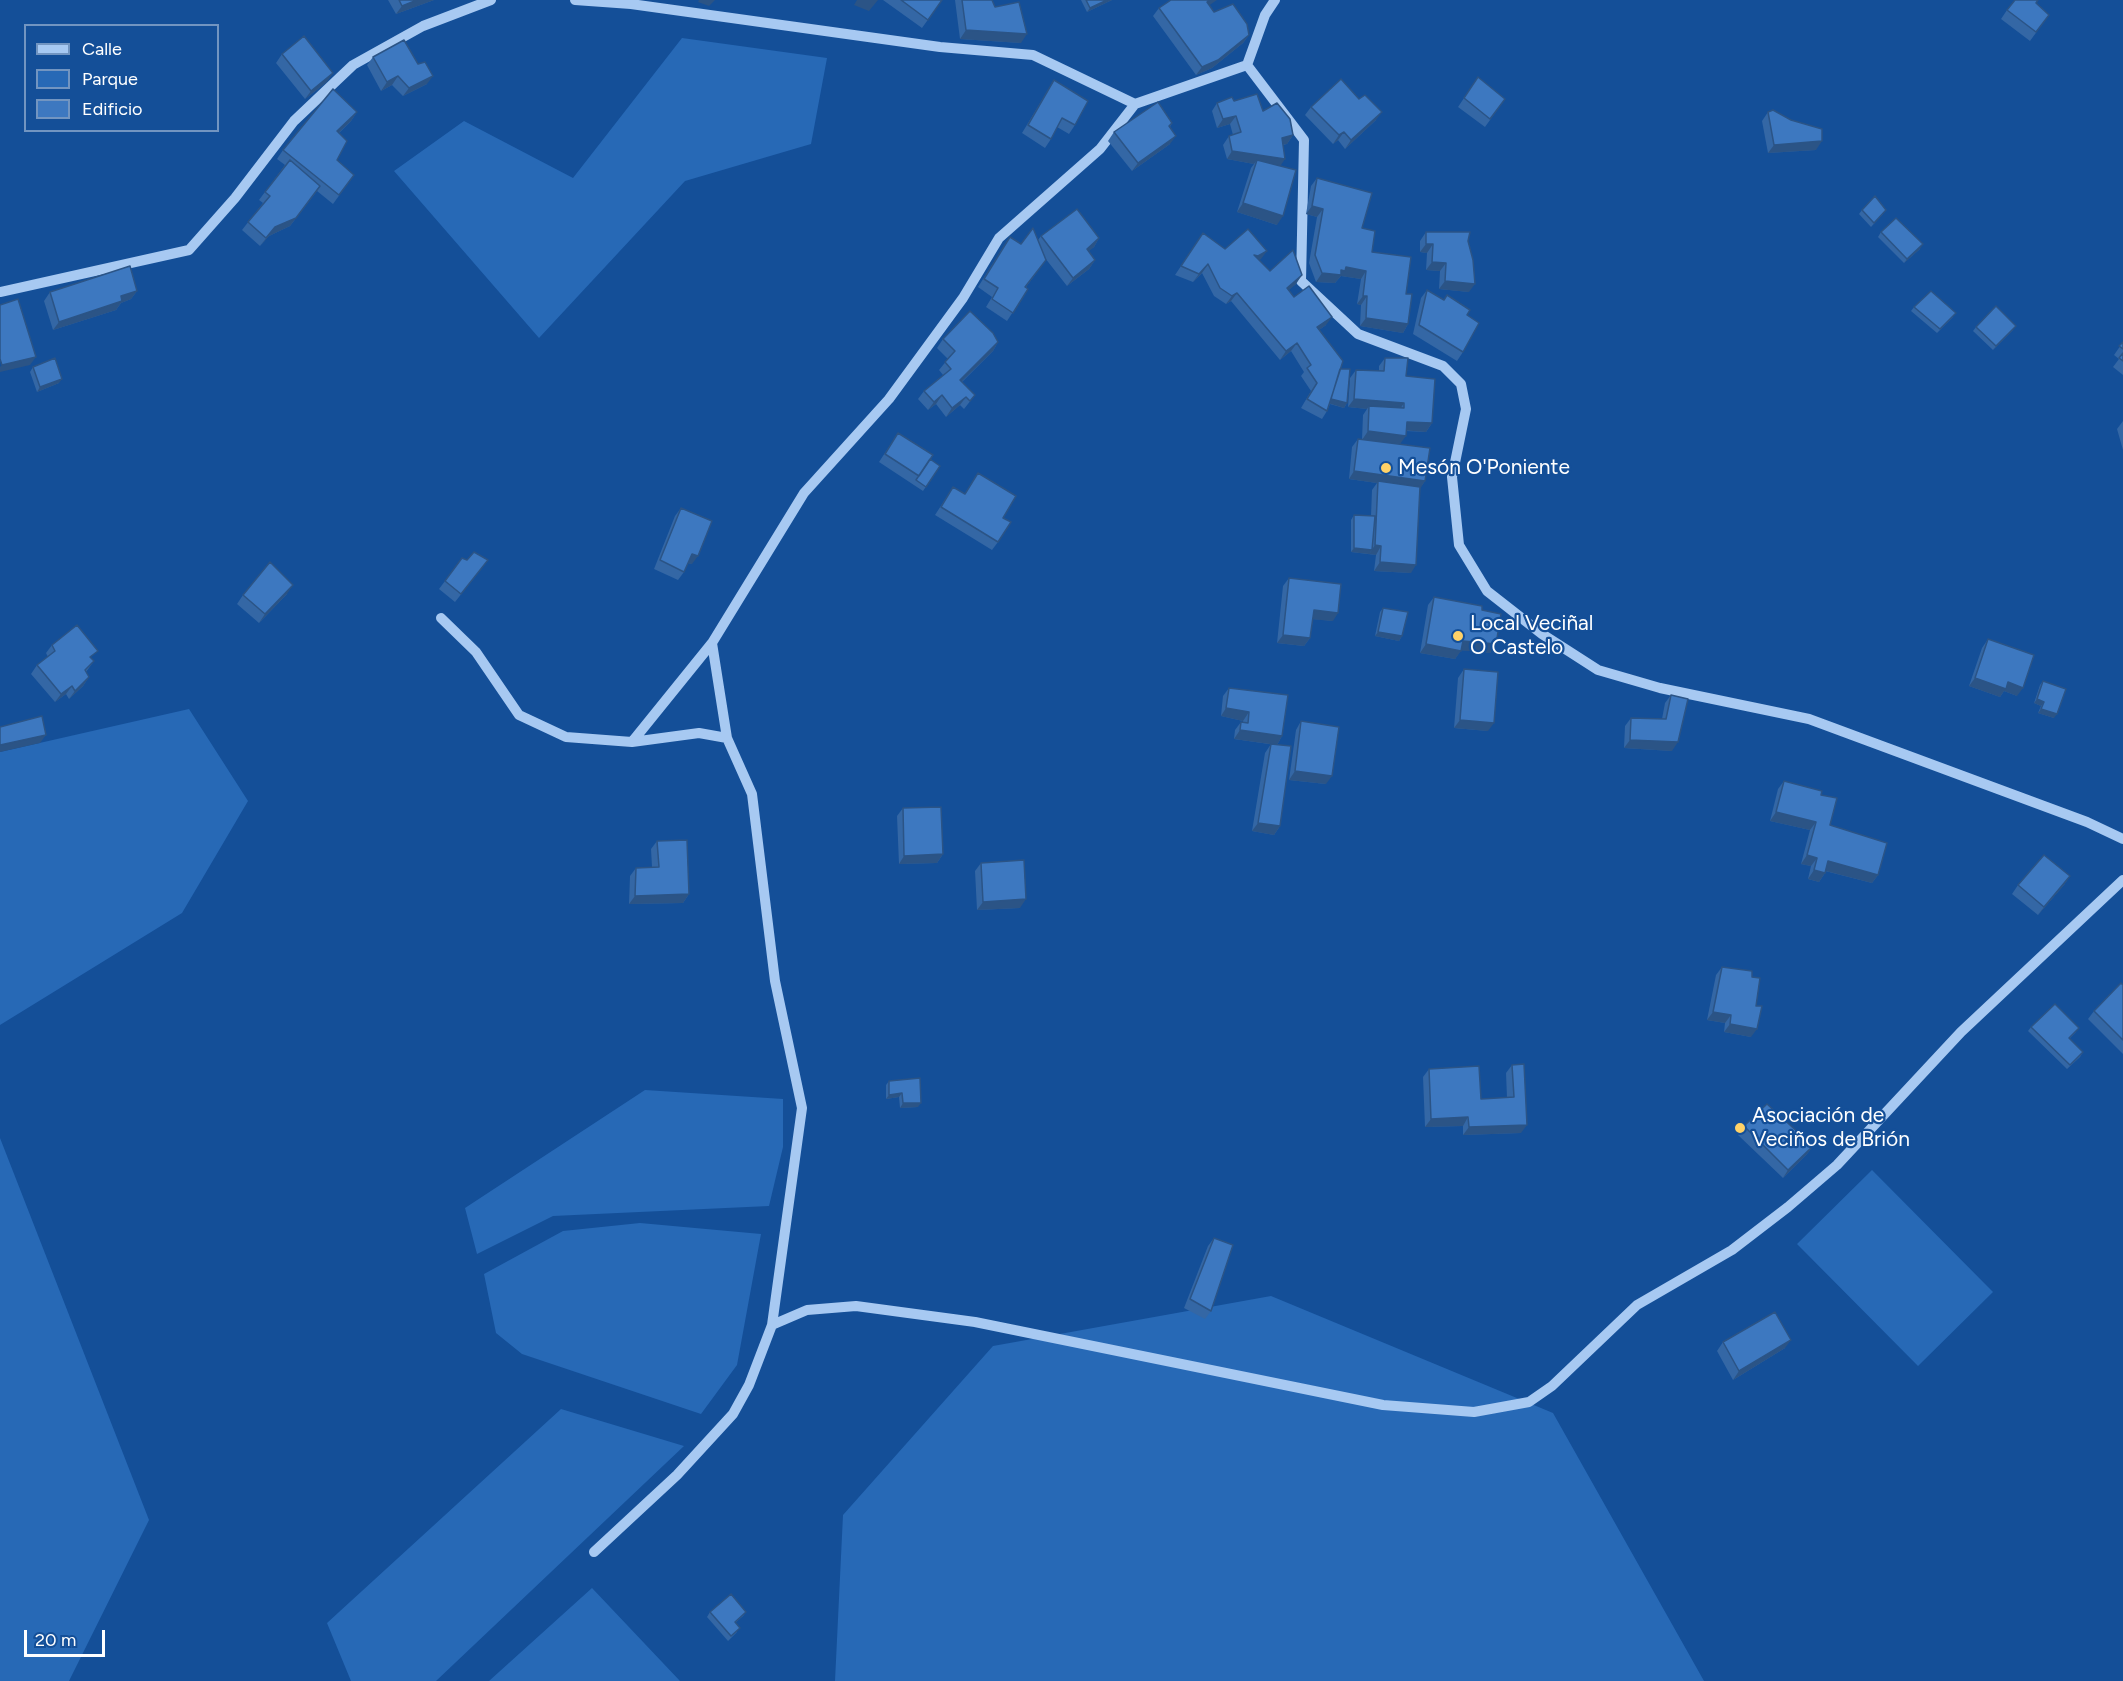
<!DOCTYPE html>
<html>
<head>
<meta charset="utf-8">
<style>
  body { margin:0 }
  #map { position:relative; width:2123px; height:1681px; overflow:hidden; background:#144f98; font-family:Figtree,sans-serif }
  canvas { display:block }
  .legend { position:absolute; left:24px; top:24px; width:195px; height:108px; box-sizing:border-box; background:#144f98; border:2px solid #7295c1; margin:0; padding:8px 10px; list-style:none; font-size:18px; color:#fff }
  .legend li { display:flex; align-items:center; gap:12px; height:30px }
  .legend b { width:30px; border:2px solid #7295c1 }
  .scale { position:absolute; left:24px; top:1630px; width:81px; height:27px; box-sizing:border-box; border:3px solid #fff; border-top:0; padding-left:8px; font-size:18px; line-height:21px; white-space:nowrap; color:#fff; -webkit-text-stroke:4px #144f98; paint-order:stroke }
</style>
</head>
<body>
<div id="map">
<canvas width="2123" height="1681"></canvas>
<ul class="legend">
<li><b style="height:8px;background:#a7c9f2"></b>Calle</li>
<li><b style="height:16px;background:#2769b6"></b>Parque</li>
<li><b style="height:16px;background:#3d78c0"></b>Edificio</li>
</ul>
<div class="scale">20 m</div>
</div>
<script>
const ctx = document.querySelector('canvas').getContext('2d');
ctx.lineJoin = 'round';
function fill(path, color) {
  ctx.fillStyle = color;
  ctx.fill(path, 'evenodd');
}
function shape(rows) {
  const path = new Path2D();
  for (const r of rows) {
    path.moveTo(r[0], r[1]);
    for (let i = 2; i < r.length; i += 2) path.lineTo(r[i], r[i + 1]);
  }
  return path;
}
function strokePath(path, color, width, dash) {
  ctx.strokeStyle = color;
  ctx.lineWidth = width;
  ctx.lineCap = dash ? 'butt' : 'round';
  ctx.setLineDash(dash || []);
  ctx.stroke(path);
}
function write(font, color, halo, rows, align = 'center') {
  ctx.font = font + ' Figtree,sans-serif';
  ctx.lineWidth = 4.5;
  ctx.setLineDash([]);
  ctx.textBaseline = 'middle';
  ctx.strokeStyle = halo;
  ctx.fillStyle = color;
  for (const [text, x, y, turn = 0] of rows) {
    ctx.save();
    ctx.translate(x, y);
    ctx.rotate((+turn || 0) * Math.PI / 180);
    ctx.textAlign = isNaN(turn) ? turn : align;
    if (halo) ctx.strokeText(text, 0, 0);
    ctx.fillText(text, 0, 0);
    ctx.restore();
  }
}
const green = shape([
  [682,38,827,58,811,144,685,181,539,338,394,171,464,121,573,178],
  [189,709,248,801,182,913,0,1025,0,752],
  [645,1090,783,1099,783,1147,769,1206,553,1216,477,1254,465,1208],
  [0,1138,149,1520,69,1681,0,1681],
  [1872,1170,1993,1292,1918,1366,1797,1244],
  [640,1223,761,1234,737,1365,701,1414,522,1354,496,1333,484,1274,563,1231],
  [1271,1296,1553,1413,1704,1681,835,1681,843,1515,993,1346],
  [561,1409,684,1446,436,1681,351,1681,327,1623],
  [592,1588,680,1681,489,1681]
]);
const minor = shape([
  [575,0,631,4,940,47,1033,55,1135,104,1247,65],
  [1247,65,1304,140,1301,281,1358,334,1443,366,1461,384,1466,409,1452,477,1459,545,1487,591,1542,634,1598,670,1660,688,1809,719,2087,822,2123,839],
  [1247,65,1265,15,1275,0],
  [0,292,189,250,235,198,294,121,353,65,423,26,491,0],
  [441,618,476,652,519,715,566,737,632,742,712,643],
  [632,742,699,733,727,738],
  [772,1325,802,1108,775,981,752,794,727,738,712,643,804,493,889,399,963,298,999,238,1100,149,1135,104],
  [594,1552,677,1475,733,1414,749,1385,772,1325,807,1310,856,1306,975,1322,1383,1405,1474,1412,1529,1402,1552,1386,1637,1305,1732,1250,1788,1207,1837,1165,1961,1032,2123,880]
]);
const wall = shape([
  [388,0,434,0,396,14],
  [883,0,942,0,922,28],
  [955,0,992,0,995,7,1021,43,960,39],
  [1081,0,1112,0,1087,12],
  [2036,3,2049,15,2030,41,2001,19,2007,10],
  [1209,5,1214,12,1249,35,1243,43,1212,68,1196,75,1153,16,1159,8],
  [282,54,327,82,305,99,276,63],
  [373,57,427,84,403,96,392,85,381,91,367,65],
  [1478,77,1505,99,1485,127,1458,107],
  [1054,80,1075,125,1069,134,1057,127,1051,139,1045,148,1022,133],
  [1234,101,1263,111,1293,135,1287,144,1283,145,1280,166,1277,225,1237,212,1251,168,1254,164,1227,159,1223,145,1229,136,1233,135,1230,124,1217,128,1212,111,1217,103],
  [1311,107,1376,120,1345,149,1338,140,1333,144,1305,115],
  [357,112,351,121,339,133,337,160,354,175,333,204,317,191,290,226,269,236,260,246,242,230,263,203,259,200,285,165,277,159,283,150],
  [1768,112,1816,150,1768,153,1762,121],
  [1172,123,1170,127,1170,144,1132,171,1108,141,1114,132],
  [1317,178,1362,228,1372,252,1406,294,1408,324,1403,333,1360,326,1361,305,1357,304,1361,279,1341,276,1335,283,1316,282,1309,263,1317,217,1306,214,1311,186],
  [1862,210,1883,214,1871,227,1859,214],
  [1426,232,1468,241,1469,292,1439,289,1440,271,1426,270,1427,253,1420,252,1420,241],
  [1881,232,1920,249,1904,263,1878,237],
  [1203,233,1225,249,1267,251,1259,260,1270,271,1296,284,1288,290,1294,297,1326,325,1319,330,1340,369,1347,403,1344,408,1330,404,1327,411,1322,419,1301,408,1311,391,1301,376,1304,372,1291,351,1280,360,1231,301,1226,304,1214,296,1202,273,1193,282,1175,275],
  [1041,236,1099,238,1094,247,1088,251,1095,260,1089,269,1067,286,1045,258,1046,260,1026,287,1028,289,1007,321,986,307,992,297,978,287,1004,246,1021,244,1038,240],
  [1427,290,1467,315,1463,352,1457,361,1413,334,1421,298],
  [137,291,131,299,121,303,116,310,53,330,44,301,50,292],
  [1914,307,1953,317,1937,333,1911,311],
  [1976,327,2013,330,1993,350,1973,331],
  [943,339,998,342,993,351,962,382,975,395,964,409,960,405,946,417,936,404,928,410,918,399,924,391,943,375,939,370,948,359,937,348],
  [2123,342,2123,375,2113,367,2119,359,2114,355],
  [1385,358,1406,376,1432,423,1426,432,1406,431,1400,444,1425,481,1420,488,1411,573,1374,571,1376,555,1351,552,1351,520,1354,515,1371,516,1372,490,1377,483,1349,479,1352,447,1358,439,1362,439,1363,415,1367,409,1348,407,1350,378,1356,370,1379,371,1379,366],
  [33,367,59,383,37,392,30,372],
  [2123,421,2123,450,2117,429],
  [898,433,930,459,940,466,923,491,879,462],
  [978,473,1003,518,998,542,992,550,935,515,953,487,965,494],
  [681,508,692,564,688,563,684,572,678,580,654,569,675,516],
  [482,568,455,602,439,589,445,581],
  [1289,578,1333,621,1313,619,1310,638,1304,646,1277,643,1283,586],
  [287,594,259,623,237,604,243,595],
  [1434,597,1482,610,1496,644,1490,653,1461,650,1455,659,1420,653,1428,605],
  [1383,608,1402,636,1399,641,1375,636,1380,612],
  [1988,639,2017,696,2004,691,2000,697,1969,686,1982,648],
  [52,645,92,659,94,661,86,672,89,677,83,686,69,699,66,694,55,702,31,674,37,665,48,657,46,653],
  [1464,669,1488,731,1454,728,1458,678],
  [2043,681,2054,718,2038,713,2041,706,2034,703,2040,685],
  [1229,688,1282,736,1277,745,1280,826,1274,835,1252,831,1265,753,1271,744,1276,745,1234,739,1235,730,1241,722,1243,722,1243,721,1221,716,1223,696],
  [1671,695,1672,751,1624,748,1625,726,1631,718,1662,719,1665,703],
  [1301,721,1326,784,1289,780,1296,730],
  [1784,781,1821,795,1830,825,1878,875,1872,883,1825,871,1825,873,1819,882,1808,879,1811,866,1801,864,1810,830,1770,821,1778,789],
  [903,808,943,854,937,863,899,864,897,816],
  [657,841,689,894,683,903,629,904,630,876,636,868,652,867,651,849],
  [981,863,1020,908,977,910,975,871],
  [2070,876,2064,885,2038,915,2012,894,2018,885],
  [1722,967,1752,977,1751,1037,1724,1032,1725,1023,1707,1020,1716,975],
  [2123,985,2123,1054,2088,1019,2094,1011],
  [2031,1027,2076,1032,2069,1039,2083,1052,2080,1057,2067,1069,2028,1031],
  [1512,1065,1521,1133,1463,1135,1463,1126,1425,1127,1423,1077,1429,1069,1481,1099,1507,1098,1506,1073],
  [889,1081,918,1107,900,1108,899,1097,886,1099,886,1085],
  [1744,1126,1813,1146,1807,1154,1783,1178,1738,1135],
  [1214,1238,1211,1311,1205,1319,1184,1308,1208,1246],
  [1723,1342,1785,1348,1733,1380,1717,1351],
  [710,1612,746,1612,743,1616,735,1623,737,1632,728,1641,707,1617]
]);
const shadedWall = shape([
  [417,0,434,0,396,14,402,6],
  [699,0,715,0,709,6,698,2],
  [857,0,878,0,869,11,854,5],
  [1107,0,1112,0,1087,12,1090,8],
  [1210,0,1217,0,1201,11,1207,2],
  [966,30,1027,34,1021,43,960,39],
  [1249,35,1243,43,1212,68,1196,75,1202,67],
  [333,73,327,82,305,99,311,91],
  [398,76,392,85,381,91,387,82],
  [433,76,427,84,403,96,409,88],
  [357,112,351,121,331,140,337,131],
  [1382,112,1376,120,1345,149,1351,140],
  [1236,116,1230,124,1217,128,1223,119],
  [1344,132,1338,140,1333,144,1339,135],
  [1293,135,1287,144,1276,146,1282,138],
  [1176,136,1170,144,1132,171,1138,163],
  [1822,141,1816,150,1768,153,1774,145],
  [1232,151,1285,159,1279,168,1257,160,1254,164,1227,159],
  [320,186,290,226,269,236,260,246,275,227],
  [1243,203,1283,216,1277,225,1237,212],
  [1312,206,1323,209,1317,217,1306,214],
  [1099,238,1094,247,1081,258,1087,249],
  [1426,244,1433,244,1427,253,1420,252],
  [1923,244,1920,249,1904,263,1907,259],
  [1267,251,1261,259,1253,265,1254,255],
  [1095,260,1089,269,1067,286,1073,278],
  [1432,262,1446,263,1440,271,1426,270],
  [1208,264,1202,273,1193,282,1199,274],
  [1346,267,1366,271,1361,279,1341,276,1335,283,1316,282,1322,273,1341,270],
  [1302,275,1296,284,1281,297,1287,288],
  [1445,281,1475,284,1469,292,1439,289],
  [137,291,131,299,121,303,116,310,53,330,59,322,121,296],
  [1237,293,1231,301,1226,304,1232,296],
  [1363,296,1367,296,1361,305,1357,304],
  [1332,317,1326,325,1311,336,1317,327],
  [1366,318,1408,324,1403,333,1360,326],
  [2016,326,2013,330,1993,350,1996,346],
  [998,342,993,351,954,389,960,380],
  [1297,343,1291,351,1280,360,1286,351],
  [36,357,30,365,0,372,0,367,2,365],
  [62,379,59,383,37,392,40,387],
  [942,395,936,404,928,410,934,402],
  [966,397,960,405,946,417,952,408],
  [1331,399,1347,403,1344,408,1328,403],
  [1354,399,1404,403,1398,412,1369,406,1367,409,1348,407],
  [1407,422,1432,423,1426,432,1401,430],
  [1368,431,1406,436,1400,444,1362,440],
  [1354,471,1425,481,1420,489,1378,481,1377,483,1349,479],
  [1375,545,1381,546,1376,555,1369,554],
  [1354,548,1372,550,1369,554,1351,552],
  [692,554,698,556,692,564,686,563],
  [1380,562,1416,565,1411,573,1374,571],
  [293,585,287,594,259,623,265,614],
  [1314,610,1338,613,1333,621,1308,619],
  [1378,632,1402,636,1399,641,1375,636],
  [1283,635,1310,638,1304,646,1277,643],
  [1463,641,1496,644,1490,653,1457,650],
  [1426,644,1461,651,1455,659,1420,653],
  [89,677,83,686,69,699,75,691],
  [1975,678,2008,682,2023,688,2017,696,2004,691,2000,697,1969,686],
  [72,686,66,694,55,702,61,694],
  [2037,699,2044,702,2041,706,2034,703],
  [1226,708,1249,712,1243,721,1221,716],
  [2041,709,2057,714,2054,718,2038,713],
  [1460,720,1494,723,1488,731,1454,728],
  [1240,730,1282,736,1277,745,1234,739],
  [46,735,40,743,0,752,0,745],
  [1630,740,1678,742,1672,751,1624,748],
  [1295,771,1332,776,1326,784,1289,780],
  [1776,812,1816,822,1810,830,1770,821],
  [1258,823,1280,826,1274,835,1252,831],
  [943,854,937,863,899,864,904,856],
  [1807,855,1817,858,1811,866,1801,864],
  [1828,861,1878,875,1872,883,1822,870],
  [1814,870,1825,873,1819,882,1808,879],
  [2070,876,2064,885,2038,915,2044,907],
  [689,894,683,903,629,904,635,896],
  [1026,899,1020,908,977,910,983,902],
  [1713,1012,1731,1015,1725,1023,1707,1020],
  [1730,1024,1757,1029,1751,1037,1724,1032],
  [902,1093,899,1097,886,1099,889,1095],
  [903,1103,921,1103,918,1107,900,1108],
  [1468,1117,1463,1126,1425,1127,1431,1119],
  [1527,1125,1521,1133,1463,1135,1469,1127],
  [1813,1146,1807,1154,1783,1178,1788,1170],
  [1791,1340,1785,1348,1733,1380,1739,1371]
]);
const building = shape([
  [399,0,417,0,402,6,399,0],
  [901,0,942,0,928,20,901,0],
  [962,0,992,0,995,7,1019,2,1027,34,966,30,962,0],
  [1086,0,1107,0,1090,8,1086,0],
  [1171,0,1210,0,1207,2,1214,12,1233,4,1247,24,1249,35,1218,60,1202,67,1159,8,1171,0],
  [2015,0,2038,0,2036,3,2049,15,2036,32,2007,10,2015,0],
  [304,36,333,73,311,91,282,54,304,36],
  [404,40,418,64,425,62,433,76,409,88,398,76,387,82,373,57,404,40],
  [1478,77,1505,99,1490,119,1464,98,1478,77],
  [1341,79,1359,99,1365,95,1382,112,1351,140,1344,132,1339,135,1311,107,1341,79],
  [1054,80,1088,101,1075,125,1062,118,1051,139,1028,125,1054,80],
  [333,89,357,112,337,131,347,141,337,160,354,175,339,195,283,150,333,89],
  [1257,94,1263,111,1277,103,1290,119,1293,135,1282,138,1285,159,1232,151,1229,136,1241,132,1236,116,1223,119,1217,103,1232,97,1234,101,1257,94],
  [1158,102,1172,123,1169,126,1176,136,1138,163,1114,132,1158,102],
  [1773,110,1791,120,1822,129,1822,141,1774,145,1768,112,1773,110],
  [290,160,320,186,296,218,275,227,266,238,248,222,270,196,265,192,290,160],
  [1257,160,1296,170,1283,216,1243,203,1257,160],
  [1317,178,1372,193,1362,228,1375,231,1372,252,1411,257,1406,294,1412,294,1408,324,1366,318,1367,296,1363,296,1366,271,1346,267,1345,271,1341,270,1341,275,1322,273,1315,255,1323,209,1312,206,1317,178],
  [1875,196,1886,210,1874,223,1862,210,1875,196],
  [1077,209,1099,238,1087,249,1095,260,1073,278,1041,236,1077,209],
  [1896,218,1923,244,1907,259,1881,232,1896,218],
  [1033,228,1046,260,1025,287,1028,289,1013,313,992,299,998,288,984,279,1010,237,1021,244,1033,228],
  [1248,229,1267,251,1258,256,1254,255,1270,271,1293,250,1302,275,1287,288,1294,297,1309,286,1332,317,1317,327,1343,361,1327,411,1307,399,1317,383,1307,368,1311,365,1297,343,1286,351,1237,293,1232,296,1220,288,1208,264,1199,274,1181,266,1203,233,1225,249,1248,229],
  [1426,232,1470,232,1468,241,1473,260,1475,284,1445,281,1446,263,1432,262,1433,244,1426,244,1426,232],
  [130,266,137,291,121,296,122,301,59,322,50,292,130,266],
  [1427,290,1444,300,1447,295,1470,310,1467,315,1479,323,1463,352,1419,325,1427,290],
  [1931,291,1956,313,1940,329,1914,307,1931,291],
  [18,299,36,357,2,365,0,359,0,305,18,299],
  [1996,306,2016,326,1996,346,1976,327,1996,306],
  [970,311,993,333,998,342,960,380,975,395,970,401,966,397,952,408,942,395,934,402,924,391,951,369,945,362,955,351,943,339,970,311],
  [2123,342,2123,349,2119,346,2123,342],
  [2123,353,2123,361,2119,358,2123,353],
  [55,358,62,379,40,387,33,367,55,358],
  [1385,358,1408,358,1406,376,1435,379,1432,423,1407,422,1406,436,1368,431,1369,406,1404,408,1404,403,1354,399,1356,370,1384,371,1385,358],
  [1340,369,1350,369,1347,403,1331,399,1340,369],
  [898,433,933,455,919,476,885,454,898,433],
  [1358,439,1430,448,1425,481,1354,471,1358,439],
  [930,459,940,466,926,487,916,480,930,459],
  [978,473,1016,496,1003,518,1011,522,998,542,941,507,953,487,965,494,978,473],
  [1378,481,1420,487,1416,565,1380,562,1381,546,1375,545,1378,481],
  [681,508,712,521,698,556,692,554,684,572,660,560,681,508],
  [1354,515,1375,516,1372,550,1354,548,1354,515],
  [474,552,488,560,461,594,445,581,462,558,467,560,474,552],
  [270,562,293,585,265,614,243,595,270,562],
  [1289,578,1341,584,1338,613,1314,610,1310,638,1283,635,1289,578],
  [1434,597,1482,606,1482,610,1501,614,1496,644,1463,641,1461,651,1426,644,1434,597],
  [1383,608,1408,612,1402,636,1378,632,1383,608],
  [77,625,98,651,90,657,94,661,85,670,89,677,75,691,72,686,61,694,37,665,55,651,52,645,77,625],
  [1988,639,2034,655,2023,688,2008,682,2006,689,1975,678,1988,639],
  [1464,669,1498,672,1494,723,1460,720,1464,669],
  [2043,681,2066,689,2057,714,2041,709,2044,702,2037,699,2043,681],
  [1229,688,1288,695,1282,736,1240,730,1241,722,1248,723,1249,712,1226,708,1229,688],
  [1671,695,1688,699,1678,742,1630,740,1631,718,1666,719,1671,695],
  [42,716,46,735,0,745,0,727,42,716],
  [1301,721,1339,727,1332,776,1295,771,1301,721],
  [1271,744,1291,746,1280,826,1258,823,1271,744],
  [1784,781,1822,791,1821,795,1837,798,1830,825,1887,843,1878,875,1828,861,1825,873,1814,870,1817,858,1807,855,1816,822,1776,812,1784,781],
  [941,807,943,854,904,856,903,808,941,807],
  [687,840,689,894,635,896,636,868,659,867,657,841,687,840],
  [2044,855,2070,876,2044,907,2018,885,2044,855],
  [1024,860,1026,899,983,902,981,863,1024,860],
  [1722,967,1752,971,1752,977,1760,978,1756,1006,1762,1006,1757,1029,1730,1024,1731,1015,1713,1012,1722,967],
  [2121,983,2123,985,2123,1040,2094,1011,2121,983],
  [2055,1004,2079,1028,2069,1038,2083,1052,2070,1065,2031,1027,2055,1004],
  [1524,1064,1527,1125,1469,1127,1468,1117,1431,1119,1429,1069,1479,1066,1481,1099,1514,1097,1512,1065,1524,1064],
  [920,1078,921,1103,903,1103,902,1093,889,1095,889,1081,920,1078],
  [1767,1104,1813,1146,1788,1170,1744,1126,1767,1104],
  [1214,1238,1233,1245,1211,1311,1190,1299,1214,1238],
  [1775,1312,1791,1340,1739,1371,1723,1342,1775,1312],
  [731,1594,746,1612,735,1622,740,1628,731,1636,710,1612,731,1594]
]);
const markers = [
  [1386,468,6,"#ffd268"],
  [1458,636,6,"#ffd268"],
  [1740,1128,6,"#ffd268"]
];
const poiNames = [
  ["Mesón O'Poniente",1398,468],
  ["Local Veciñal",1470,624],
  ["O Castelo",1470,648],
  ["Asociación de",1752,1116],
  ["Veciños de Brión",1752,1140]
];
fill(green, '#2769b6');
strokePath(minor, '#a7c9f2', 10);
fill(wall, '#3467a5');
fill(shadedWall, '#2b5486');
fill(building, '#3d78c0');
strokePath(building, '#2b5486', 1.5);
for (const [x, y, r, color] of markers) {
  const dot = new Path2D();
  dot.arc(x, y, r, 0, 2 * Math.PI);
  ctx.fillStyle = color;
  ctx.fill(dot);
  strokePath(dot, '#144f98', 2);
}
write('21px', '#fff', '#144f98', poiNames, 'left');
</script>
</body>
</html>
